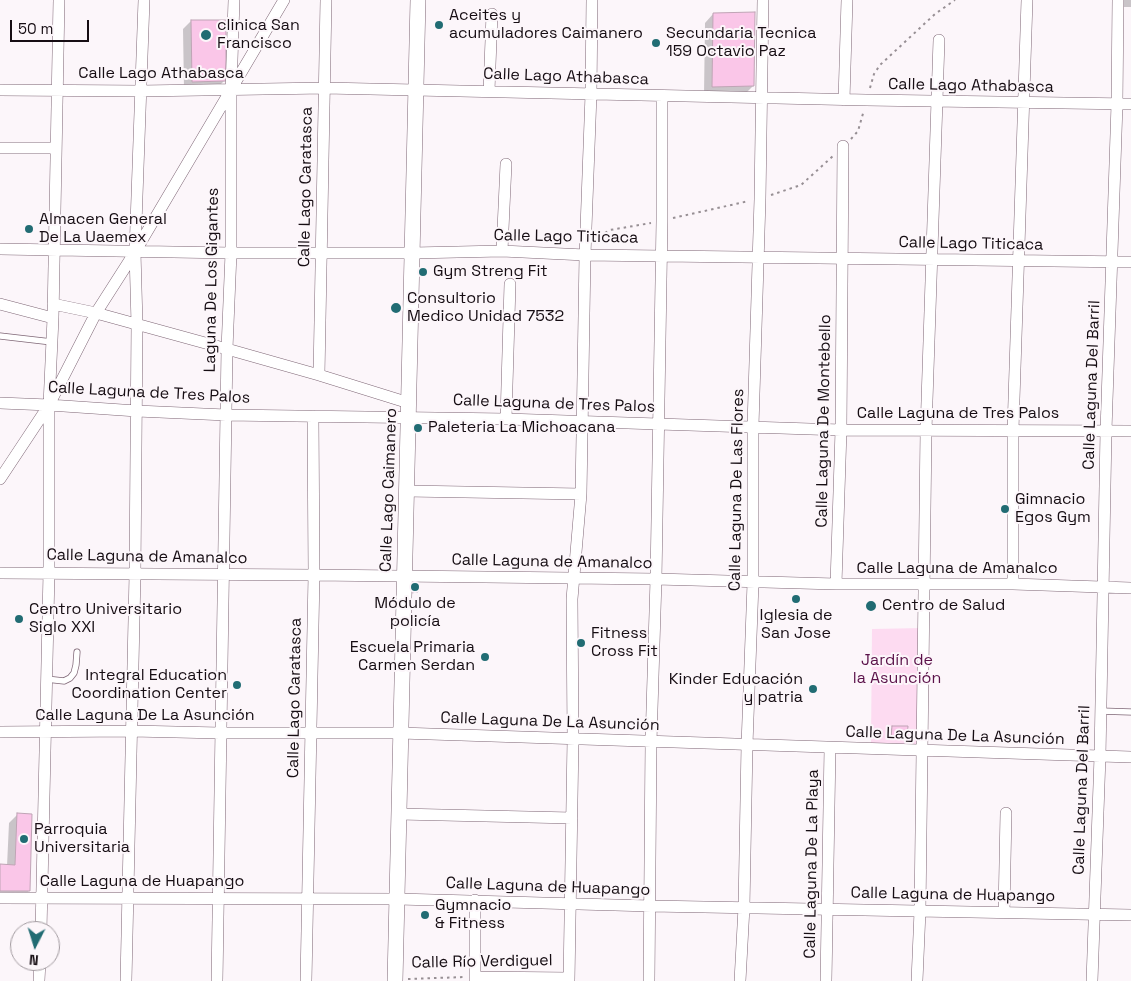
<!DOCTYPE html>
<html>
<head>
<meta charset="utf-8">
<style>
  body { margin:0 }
  #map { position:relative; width:1131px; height:981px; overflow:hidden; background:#fcf6fa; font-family:"Space Grotesk",sans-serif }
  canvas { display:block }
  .north { position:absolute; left:10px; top:921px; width:50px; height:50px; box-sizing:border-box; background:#fcf6fa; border:1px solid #a0999e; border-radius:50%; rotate:185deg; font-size:14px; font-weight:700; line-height:20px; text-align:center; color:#160d13 }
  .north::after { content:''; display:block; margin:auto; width:18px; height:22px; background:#216c73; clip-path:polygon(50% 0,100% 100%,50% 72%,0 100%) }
  .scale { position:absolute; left:10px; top:20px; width:79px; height:22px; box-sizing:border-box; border:2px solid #160d13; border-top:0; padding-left:6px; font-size:15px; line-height:18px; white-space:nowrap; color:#160d13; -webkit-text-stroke:4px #fcf6fa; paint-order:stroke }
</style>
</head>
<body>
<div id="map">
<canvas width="1131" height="981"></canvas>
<div class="north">N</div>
<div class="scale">50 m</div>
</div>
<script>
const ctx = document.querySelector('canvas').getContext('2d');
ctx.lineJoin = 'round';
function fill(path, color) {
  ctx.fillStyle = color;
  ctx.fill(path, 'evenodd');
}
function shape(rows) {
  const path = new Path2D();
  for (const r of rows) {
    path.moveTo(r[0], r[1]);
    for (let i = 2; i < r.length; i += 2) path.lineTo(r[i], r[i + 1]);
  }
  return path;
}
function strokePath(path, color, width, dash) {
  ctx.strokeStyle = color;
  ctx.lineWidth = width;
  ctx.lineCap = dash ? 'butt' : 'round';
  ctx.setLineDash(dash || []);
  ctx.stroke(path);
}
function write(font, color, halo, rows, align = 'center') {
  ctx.font = font + ' "Space Grotesk",sans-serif';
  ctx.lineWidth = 4;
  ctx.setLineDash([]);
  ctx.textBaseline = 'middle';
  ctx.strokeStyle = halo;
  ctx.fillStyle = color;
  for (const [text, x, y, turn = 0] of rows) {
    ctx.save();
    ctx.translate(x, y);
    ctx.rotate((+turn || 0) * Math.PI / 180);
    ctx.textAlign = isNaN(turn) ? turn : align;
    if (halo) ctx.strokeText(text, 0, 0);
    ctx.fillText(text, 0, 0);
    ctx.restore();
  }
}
const green = shape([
  [923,628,922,711,916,744,871,743,872,629]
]);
const shadow = shape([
  [1120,0,1131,0,1131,7,1120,7],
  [713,14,753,86,745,94,704,94,705,23],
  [191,21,224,81,216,89,184,90,183,29],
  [893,727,906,739,904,740,891,740,891,729],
  [17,815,29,891,21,899,0,898,0,865,7,866,9,823]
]);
const building = shape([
  [755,12,754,86,712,87,713,13,755,12],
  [191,20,226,20,226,81,192,82,191,20],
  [411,582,418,582,418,592,411,593,411,582],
  [892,726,908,726,907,739,891,738,892,726],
  [17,813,32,814,30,891,0,891,0,864,15,865,17,813]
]);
const path = shape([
  [870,88,874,74,880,65,935,14,955,0],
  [851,139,858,131,864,110],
  [771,195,801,185,833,156],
  [673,218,749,201],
  [597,243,605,233,610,230,651,223],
  [408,979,465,977]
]);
const lane = shape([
  [0,336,52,342],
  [46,679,64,681,70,678,74,673,76,665,77,652],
  [1100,711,1131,712]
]);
const street = shape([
  [0,90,141,91,325,88,866,100,1131,104],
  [489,91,492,14],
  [844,100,847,0],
  [0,148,56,148],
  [0,249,231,253,413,253,502,251,585,255,1131,262],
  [502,251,506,164],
  [0,304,53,318],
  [53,304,96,313,227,349,319,375,409,403],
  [319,375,326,0],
  [0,403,49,405,137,411,226,415,506,419,841,430,1131,431],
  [506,419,510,284],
  [0,479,49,405,96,313,135,252,284,0],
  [407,491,581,494],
  [0,573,314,575,656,579,836,584,1013,584,1131,588],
  [836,584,841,430,843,146],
  [1013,584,1013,430,1027,0],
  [0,732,132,731,220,733,400,733,1131,757],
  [399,814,572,818],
  [0,898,398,899,651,906,1131,915],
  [1004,912,1006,813],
  [41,931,49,572,49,405,53,318,59,0],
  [475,977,569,978],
  [39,981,40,961],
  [126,981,135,574,137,324,135,252,144,0],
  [217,981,227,349,231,253,231,90,234,0],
  [306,981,314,575,313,416],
  [475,981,475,900],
  [569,981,573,739,572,599,581,494,585,255,591,94,592,0],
  [649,981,651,742,656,579,662,221,662,96],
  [740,981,744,907,747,745,753,583,753,426,760,199,763,0],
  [826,981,830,748],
  [917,981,920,911,926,431,939,40],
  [1092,981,1100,756,1106,431,1117,104,1118,0]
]);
const secondary = shape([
  [395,981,418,0]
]);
const markers = [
  [439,25,5,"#216c73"],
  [206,35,6,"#216c73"],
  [656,43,5,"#216c73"],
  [29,229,5,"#216c73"],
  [423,272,5,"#216c73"],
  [396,308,6,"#216c73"],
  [418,428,5,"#216c73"],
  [1005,509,5,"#216c73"],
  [415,587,5,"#216c73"],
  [796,599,5,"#216c73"],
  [871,606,6,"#216c73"],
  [19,619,5,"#216c73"],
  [581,643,5,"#216c73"],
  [485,657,5,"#216c73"],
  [237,685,5,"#216c73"],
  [813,689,5,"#216c73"],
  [24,839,5,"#216c73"],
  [425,915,5,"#216c73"]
];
const poiNames = [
  ["Aceites y",449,16],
  ["acumuladores Caimanero",449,34],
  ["clinica San",217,26],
  ["Francisco",217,44],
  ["Secundaria Tecnica",666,34],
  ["159 Octavio Paz",666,52],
  ["Almacen General",39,220],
  ["De La Uaemex",39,238],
  ["Gym Streng Fit",433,272],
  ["Consultorio",407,299],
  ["Medico Unidad 7532",407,317],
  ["Paleteria La Michoacana",428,428],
  ["Gimnacio",1015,500],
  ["Egos Gym",1015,518],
  ["Módulo de",415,604,"center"],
  ["policía",415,622,"center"],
  ["Centro de Salud",882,606],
  ["Centro Universitario",29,610],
  ["Siglo XXI",29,628],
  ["Iglesia de",796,616,"center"],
  ["San Jose",796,634,"center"],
  ["Fitness",591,634],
  ["Cross Fit",591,652],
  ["Escuela Primaria",475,648,"right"],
  ["Carmen Serdan",475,666,"right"],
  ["Integral Education",227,676,"right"],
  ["Coordination Center",227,694,"right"],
  ["Kinder Educación",803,680,"right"],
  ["y patria",803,698,"right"],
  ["Parroquia",34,830],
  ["Universitaria",34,848],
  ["Gymnacio",435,906],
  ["& Fitness",435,924]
];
const streetNames = [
  ["Calle Lago Athabasca",161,74],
  ["Calle Lago Athabasca",566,77,2],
  ["Calle Lago Athabasca",971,86,1],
  ["Calle Lago Caratasca",306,187,-89],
  ["Calle Lago Titicaca",566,237,1],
  ["Calle Lago Titicaca",971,244,1],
  ["Laguna De Los Gigantes",212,280,-89],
  ["Calle Laguna Del Barril",1092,385,-88],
  ["Calle Laguna de Tres Palos",149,393,3],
  ["Calle Laguna de Tres Palos",554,404,2],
  ["Calle Laguna de Tres Palos",958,414],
  ["Calle Laguna De Montebello",824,421,-89],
  ["Calle Lago Caimanero",389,490,-88],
  ["Calle Laguna De Las Flores",737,490,-89],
  ["Calle Laguna de Amanalco",147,557,1],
  ["Calle Laguna de Amanalco",552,562,1],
  ["Calle Laguna de Amanalco",957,569],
  ["Calle Lago Caratasca",295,698,-89],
  ["Calle Laguna De La Asunción",145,716],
  ["Calle Laguna De La Asunción",550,722,2],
  ["Calle Laguna De La Asunción",955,736,2],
  ["Calle Laguna Del Barril",1082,790,-88],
  ["Calle Laguna De La Playa",812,864,-89],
  ["Calle Laguna de Huapango",142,882],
  ["Calle Laguna de Huapango",548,887,2],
  ["Calle Laguna de Huapango",953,895,1],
  ["Calle Río Verdiguel",482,962,-1]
];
const parkNames = [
  ["Jardín de",897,661],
  ["la Asunción",897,679]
];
fill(green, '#fddbf1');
fill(shadow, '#0003');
fill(building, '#fac6e8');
strokePath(building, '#bfa4b5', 1);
strokePath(lane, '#7f6776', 7);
strokePath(street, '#7f6776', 12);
strokePath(secondary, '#7f6776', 16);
strokePath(path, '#978f94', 2, [2.5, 4]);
strokePath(lane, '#fff', 5.5);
strokePath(street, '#fff', 11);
strokePath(secondary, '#fff', 15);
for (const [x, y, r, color] of markers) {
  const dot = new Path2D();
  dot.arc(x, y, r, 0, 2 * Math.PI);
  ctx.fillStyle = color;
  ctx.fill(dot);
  strokePath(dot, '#fcf6fa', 2);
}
write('16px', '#160d13', '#fcf6fa', poiNames, 'left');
write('16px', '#160d13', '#fcf6fa', streetNames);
write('16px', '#5a1149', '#fcf6fa', parkNames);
</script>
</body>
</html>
